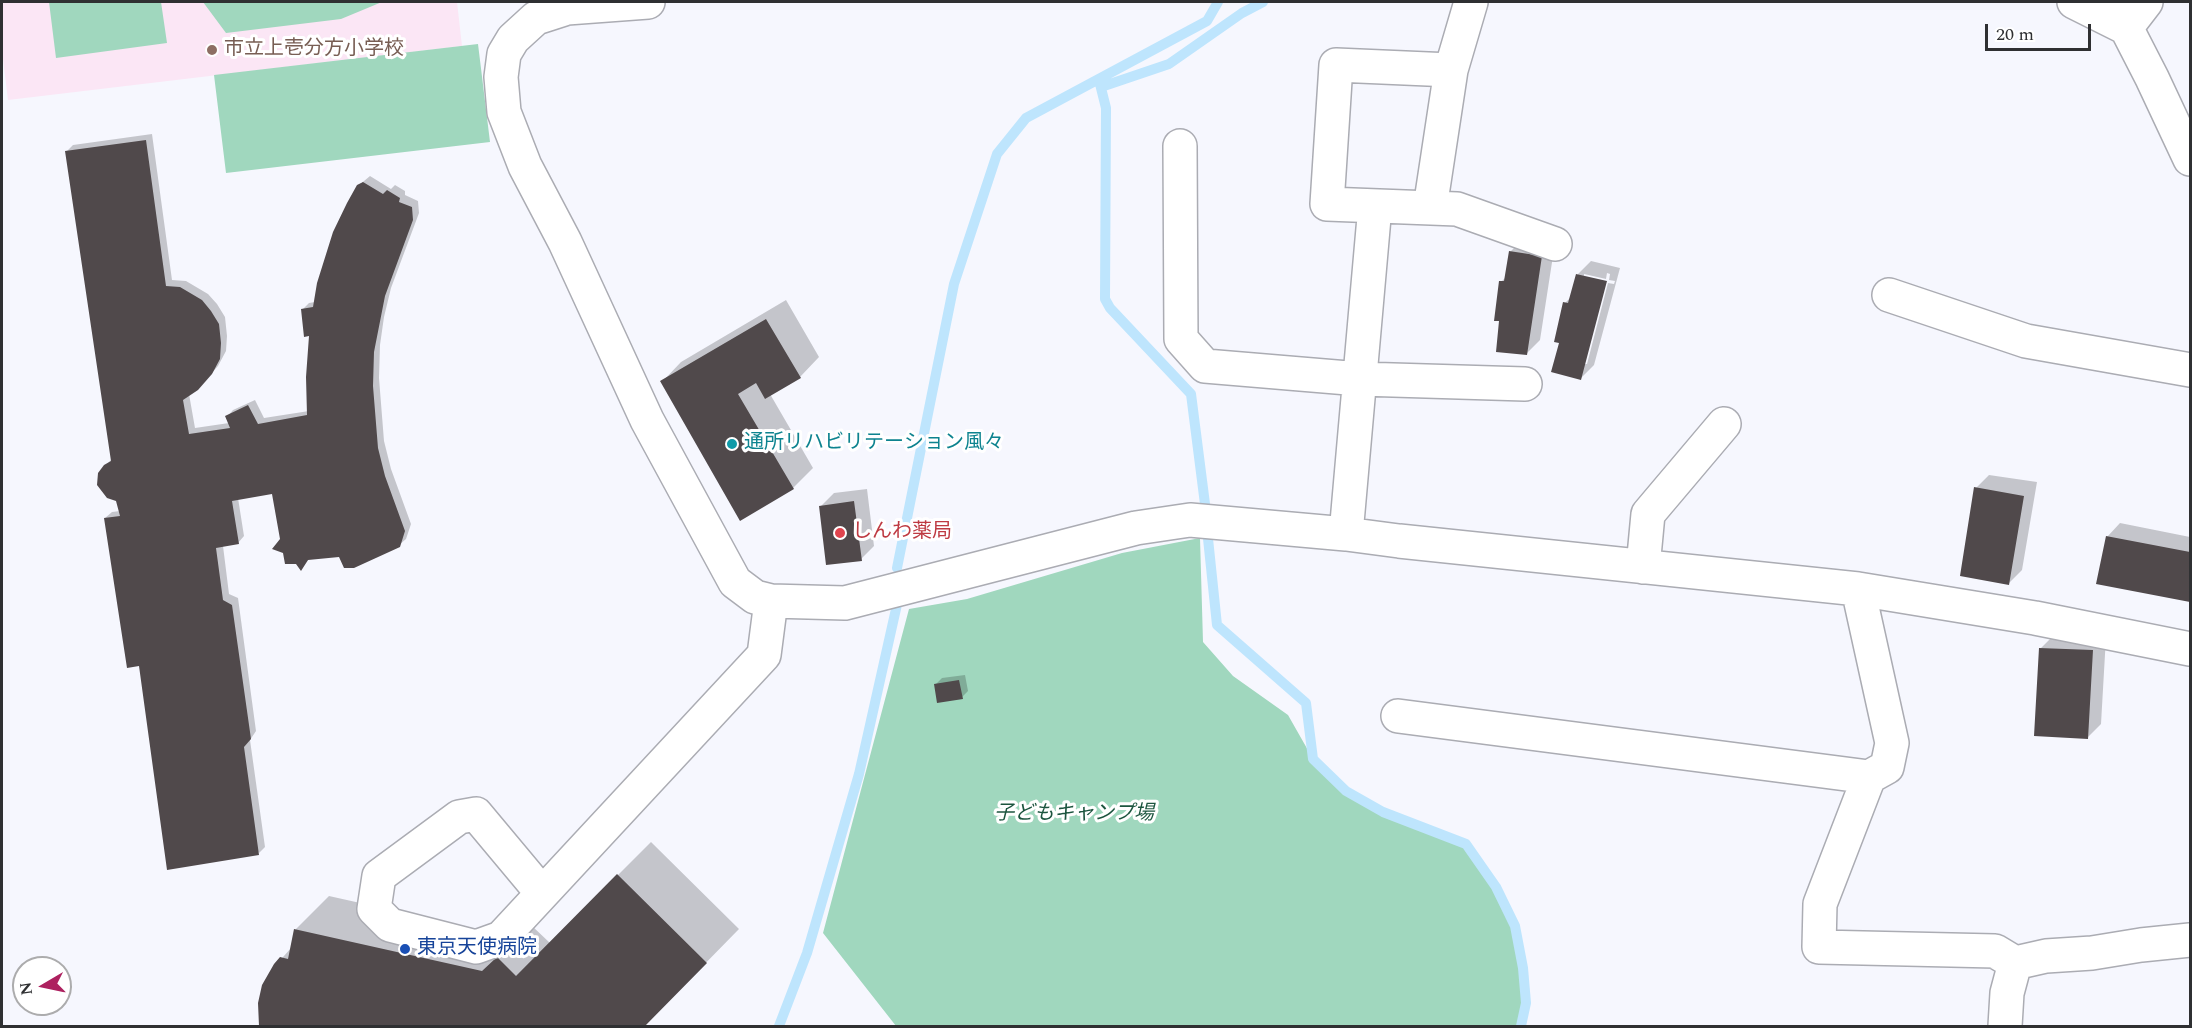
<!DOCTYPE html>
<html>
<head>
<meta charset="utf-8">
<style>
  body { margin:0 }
  #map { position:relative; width:2192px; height:1028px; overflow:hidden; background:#f6f7fe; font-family:Spectral,serif }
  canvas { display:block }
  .frame { position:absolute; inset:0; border:3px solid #2f3032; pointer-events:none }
  .north { position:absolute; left:12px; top:956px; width:60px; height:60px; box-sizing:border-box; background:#fff; border:2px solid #acacad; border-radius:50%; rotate:261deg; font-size:16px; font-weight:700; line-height:24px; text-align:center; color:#2f3032 }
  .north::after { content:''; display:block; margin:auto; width:21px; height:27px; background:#ad215f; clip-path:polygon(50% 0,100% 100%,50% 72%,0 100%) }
  .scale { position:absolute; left:1985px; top:24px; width:106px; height:27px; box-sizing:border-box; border:3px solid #2f3032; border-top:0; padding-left:8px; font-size:18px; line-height:21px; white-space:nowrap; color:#2f3032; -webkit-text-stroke:4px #fff; paint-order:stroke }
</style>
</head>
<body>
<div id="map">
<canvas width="2192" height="1028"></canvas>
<div class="frame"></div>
<div class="north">N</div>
<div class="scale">20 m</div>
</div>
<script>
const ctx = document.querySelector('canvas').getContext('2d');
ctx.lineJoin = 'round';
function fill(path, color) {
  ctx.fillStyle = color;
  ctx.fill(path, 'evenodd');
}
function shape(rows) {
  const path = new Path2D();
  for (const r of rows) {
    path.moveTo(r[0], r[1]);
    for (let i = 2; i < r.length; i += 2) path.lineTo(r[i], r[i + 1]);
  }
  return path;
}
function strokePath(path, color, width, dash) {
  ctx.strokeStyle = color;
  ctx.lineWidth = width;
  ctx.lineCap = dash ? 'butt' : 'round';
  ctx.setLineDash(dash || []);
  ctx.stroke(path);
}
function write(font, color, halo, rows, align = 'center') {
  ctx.font = font + ' Spectral,"Noto Sans JP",serif';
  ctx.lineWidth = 6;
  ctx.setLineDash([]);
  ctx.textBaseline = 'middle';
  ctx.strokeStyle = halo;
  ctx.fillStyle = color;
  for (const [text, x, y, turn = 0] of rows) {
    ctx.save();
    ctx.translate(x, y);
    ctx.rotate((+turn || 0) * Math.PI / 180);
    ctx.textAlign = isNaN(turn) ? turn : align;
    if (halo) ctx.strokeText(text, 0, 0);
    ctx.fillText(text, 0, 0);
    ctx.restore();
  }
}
const education = shape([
  [2,2,457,2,462,46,8,100,2,51]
]);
const green = shape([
  [49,2,161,2,167,43,56,58],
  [203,2,382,2,341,19,226,33],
  [478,44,490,142,226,173,214,75],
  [1200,538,1203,642,1233,676,1288,715,1313,759,1346,791,1383,812,1466,844,1496,887,1515,926,1523,968,1526,1003,1521,1026,896,1026,823,933,909,609,967,599,1122,553]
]);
const shadow = shape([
  [152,134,172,280,186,281,208,294,217,304,225,317,227,336,226,351,218,366,204,382,189,394,195,428,229,423,227,417,233,410,255,400,264,418,309,411,311,334,302,310,309,303,315,302,358,186,370,176,391,189,395,185,405,191,405,195,418,201,419,213,391,288,384,317,380,345,379,378,384,441,391,469,411,524,406,539,399,545,310,558,301,568,281,540,273,493,238,498,244,536,238,543,223,546,229,594,238,598,256,731,250,740,265,847,259,853,140,664,105,518,112,512,120,511,105,466,113,458,66,152,73,145],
  [1524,238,1555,243,1540,340,1527,353,1501,282,1506,277,1510,252],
  [1591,261,1620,268,1594,365,1581,378,1560,342,1565,303,1571,297,1578,274],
  [1607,273,1610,274,1609,280,1615,281,1614,284,1608,283,1587,364,1584,364,1584,274,1606,279],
  [786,300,819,357,800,377,770,394,813,468,793,488,662,382,681,362],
  [1989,475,2037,482,2022,570,2009,583,1976,488],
  [867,489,874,546,861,559,821,506,834,493],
  [2120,523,2190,537,2190,601,2098,583,2107,537],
  [2054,635,2106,637,2101,724,2088,737,2040,649],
  [965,675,968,691,962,697,935,685,942,678],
  [651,842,739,929,644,1026,261,1026,259,1003,276,965,291,948,296,929,329,896,517,938,531,925,550,943]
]);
const stream = shape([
  [1099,80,1106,108,1105,299,1110,308,1191,394,1205,504],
  [1101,87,1169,64,1242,13,1263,2],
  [1207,529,1217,625,1306,703,1313,759,1346,791,1383,812,1466,844,1496,887,1515,926,1523,968,1526,1003,1521,1026],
  [897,568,954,284,997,154,1026,118,1207,21,1218,2],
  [779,1026,807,953,859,774,898,600]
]);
const building = shape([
  [146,140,166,286,180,287,202,300,211,311,219,324,221,343,220,359,212,374,198,390,183,400,189,434,230,428,225,416,248,405,258,424,307,415,306,377,309,336,304,337,301,309,313,307,317,283,333,232,347,203,357,185,363,182,383,194,387,190,400,198,399,202,412,207,413,220,385,296,374,352,373,386,378,448,385,476,405,531,400,547,354,568,344,568,339,557,308,560,301,571,296,564,285,564,283,553,272,549,280,539,272,494,232,501,239,544,216,548,223,600,232,605,251,739,244,747,259,855,167,870,139,666,127,668,104,518,120,516,116,501,107,498,97,485,98,473,104,465,111,461,65,151],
  [1509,251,1542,256,1527,355,1496,352,1499,321,1494,321,1499,281,1504,281],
  [1576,274,1607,281,1581,380,1551,372,1559,343,1554,342,1563,302,1568,303],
  [766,319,801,378,765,399,756,383,738,394,794,489,740,521,660,381],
  [1974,487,2024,496,2009,585,1960,576],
  [854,501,862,561,826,565,819,506],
  [2106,536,2190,552,2190,602,2096,584],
  [2039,648,2093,650,2088,739,2034,736],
  [959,680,963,699,937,703,934,684],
  [617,874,707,963,645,1026,259,1026,258,1003,262,985,274,964,280,957,288,959,294,929,482,971,497,957,516,976]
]);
const minor = shape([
  [648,2,567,8,536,18,513,39,504,54,501,77,504,112,525,166,565,242,647,420,735,582,755,597,771,601,845,603,1136,528,1190,520,1346,534,1399,541,1858,589,2035,618,2190,649],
  [2074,2,2126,28,2146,2],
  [2113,2,2152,78,2190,159],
  [1451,70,1336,65,1327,204,1457,209,1555,244],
  [1180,146,1181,339,1205,366,1360,379,1525,384],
  [1430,208,1451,70,1471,2],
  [1889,295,2026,341,2190,370],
  [1346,534,1375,206],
  [1643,567,1648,514,1724,424],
  [1858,589,1892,743,1887,767,1869,777,1820,904,1819,947,1995,951,2015,963],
  [1398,716,1869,777],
  [542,893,476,814,459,817,379,876,374,909,390,925,476,947,501,938,764,655,771,601],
  [2005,1026,2007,993,2015,963,2046,956,2092,953,2141,945,2190,940]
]);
const markers = [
  [212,50,6,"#8d6e63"],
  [732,444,6,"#0f9aa8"],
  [840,533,6,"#e0444e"],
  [405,949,6,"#1a4fb4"]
];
const educationNames = [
  ["市立上壱分方小学校",224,50]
];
const cultureNames = [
  ["通所リハビリテーション風々",744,444]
];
const healthNames = [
  ["しんわ薬局",852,533]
];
const parkNames = [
  ["子どもキャンプ場",1074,815]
];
const transitNames = [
  ["東京天使病院",417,949]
];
fill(education, '#fbe6f5');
fill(green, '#a0d7be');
fill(shadow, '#0003');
strokePath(stream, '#bee5fd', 10);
fill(building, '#50494b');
strokePath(minor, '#abacb3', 36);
strokePath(minor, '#fff', 33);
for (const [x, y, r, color] of markers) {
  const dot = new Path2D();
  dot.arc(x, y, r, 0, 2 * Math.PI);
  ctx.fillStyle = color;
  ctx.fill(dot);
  strokePath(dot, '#fff', 2);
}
write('20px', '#785e54', '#fff', educationNames, 'left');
write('20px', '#0d838f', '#fff', cultureNames, 'left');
write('20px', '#be3a42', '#fff', healthNames, 'left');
write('italic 20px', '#1c553f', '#fff', parkNames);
write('20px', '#164399', '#fff', transitNames, 'left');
</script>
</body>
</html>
